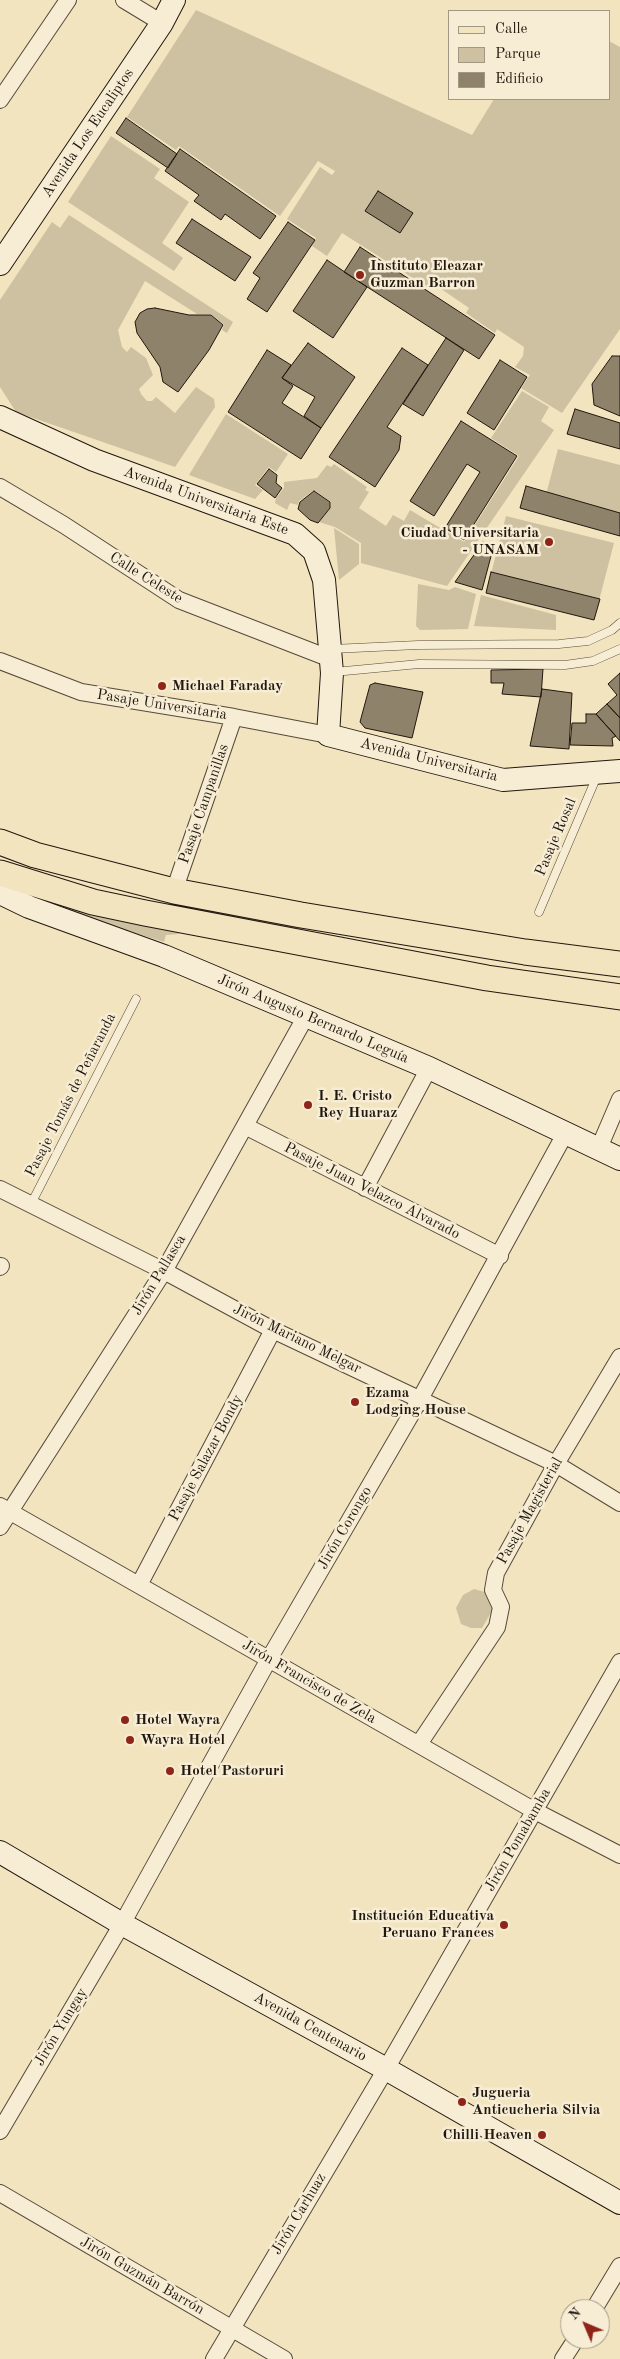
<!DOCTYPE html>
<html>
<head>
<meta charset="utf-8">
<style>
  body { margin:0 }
  #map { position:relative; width:620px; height:2359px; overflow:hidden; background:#f2e4bf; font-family:"Old Standard TT",serif }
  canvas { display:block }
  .legend { position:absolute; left:448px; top:10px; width:162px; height:90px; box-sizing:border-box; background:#f7edd5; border:1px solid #a19785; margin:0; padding:6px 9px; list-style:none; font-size:15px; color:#21170e }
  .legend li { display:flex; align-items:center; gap:10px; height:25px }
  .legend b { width:25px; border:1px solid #a19785 }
  .north { position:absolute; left:560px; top:2299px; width:50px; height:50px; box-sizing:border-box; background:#f7edd5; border:1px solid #a19785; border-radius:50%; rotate:315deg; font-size:14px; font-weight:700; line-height:20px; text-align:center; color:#21170e }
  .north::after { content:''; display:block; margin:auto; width:18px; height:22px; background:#8f2418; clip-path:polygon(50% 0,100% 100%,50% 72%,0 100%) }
</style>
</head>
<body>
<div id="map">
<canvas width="620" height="2359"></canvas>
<ul class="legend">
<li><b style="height:6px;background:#f2e4bf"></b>Calle</li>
<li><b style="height:14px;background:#cec1a1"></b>Parque</li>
<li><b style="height:14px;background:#8e826a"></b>Edificio</li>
</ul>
<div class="north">N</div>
</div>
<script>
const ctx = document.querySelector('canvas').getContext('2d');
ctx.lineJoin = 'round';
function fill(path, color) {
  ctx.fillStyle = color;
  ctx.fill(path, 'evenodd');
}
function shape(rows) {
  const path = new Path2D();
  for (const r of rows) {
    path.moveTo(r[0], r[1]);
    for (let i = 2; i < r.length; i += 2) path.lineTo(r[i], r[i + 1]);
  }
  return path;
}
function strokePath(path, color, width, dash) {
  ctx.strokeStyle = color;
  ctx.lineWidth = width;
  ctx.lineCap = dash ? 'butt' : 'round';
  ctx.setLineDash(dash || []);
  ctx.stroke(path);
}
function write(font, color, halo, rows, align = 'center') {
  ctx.font = font + ' "Old Standard TT",serif';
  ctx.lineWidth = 5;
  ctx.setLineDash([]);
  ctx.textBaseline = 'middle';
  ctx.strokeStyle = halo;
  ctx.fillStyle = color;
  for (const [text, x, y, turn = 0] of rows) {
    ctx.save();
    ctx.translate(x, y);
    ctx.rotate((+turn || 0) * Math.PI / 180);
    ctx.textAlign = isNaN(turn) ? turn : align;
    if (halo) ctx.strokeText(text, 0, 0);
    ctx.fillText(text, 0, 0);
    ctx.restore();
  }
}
const green = shape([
  [196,10,472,135,494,99,609,99,609,41,620,47,620,329,562,413,521,388,530,375,515,367,523,356,524,347,497,329,495,333,466,313,469,308,434,284,430,289,342,233,327,256,312,246,316,238,287,219,320,167,332,175,335,171,318,161,280,216,179,146,176,150,127,117],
  [111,136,160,169,154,178,189,202,162,243,183,258,174,271,68,202],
  [69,215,233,322,227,333,222,330,224,325,211,314,197,314,145,281,118,330,122,347,127,352,131,347,146,358,153,375,139,389,141,394,147,401,152,401,156,397,175,413,196,387,214,399,215,407,175,467,16,412,0,387,0,300,52,222,60,228],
  [522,391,549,407,541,421,554,430,447,586,361,563,361,543,335,527,319,522,330,508,331,502,314,490,299,501,298,505,290,503,287,510,275,503,276,498,284,488,284,482,317,478,327,465,331,467,334,464,367,487,365,490,369,492,359,508,386,526,393,515,404,521,410,510,464,542,519,456,491,438],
  [226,414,288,454,276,472,269,467,255,485,263,490,255,499,189,475],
  [558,449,620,465,620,523,544,502],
  [506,516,614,543,594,620,486,593],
  [334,528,359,544,359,564,339,580],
  [418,584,449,590,455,587,476,594,468,629,420,630,416,626],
  [481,595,556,615,556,630,474,626],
  [44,900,180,923,179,934,166,935,164,942,94,920],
  [474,1589,485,1592,495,1606,482,1628,471,1628,461,1624,456,1608,463,1595]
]);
const building = shape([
  [126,118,177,154,168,168,116,133,126,118],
  [180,149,276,216,260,239,225,214,221,220,194,201,199,195,165,171,180,149],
  [378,191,413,213,400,233,365,211,378,191],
  [192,219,251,257,235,281,176,243,192,219],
  [288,222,315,240,267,312,247,299,260,278,253,273,288,222],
  [360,247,495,335,479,359,344,272,360,247],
  [327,260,367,287,333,338,293,311,327,260],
  [155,308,189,315,211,315,223,325,209,350,178,392,163,382,160,367,137,333,135,322,140,313,147,309,155,308],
  [446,338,464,350,423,416,403,404,446,338],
  [308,343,355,377,321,428,304,416,315,397,282,378,308,343],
  [402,348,428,365,387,427,401,436,399,450,375,487,329,457,402,348],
  [267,350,291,365,282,378,293,386,282,403,321,428,301,459,228,412,267,350],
  [612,356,620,356,620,416,594,405,592,384,612,356],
  [500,360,527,377,494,430,467,413,500,360],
  [575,409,620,423,620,449,567,434,575,409],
  [461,421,517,456,464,540,445,528,480,472,467,464,434,516,410,501,461,421],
  [269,469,277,475,276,483,282,488,275,498,257,484,269,469],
  [526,486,620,513,620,536,520,508,526,486],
  [314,491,330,502,330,508,318,523,310,520,298,509,300,502,314,491],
  [483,542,494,545,482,590,455,582,483,542],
  [491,572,600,599,594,620,486,593,491,572],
  [543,669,541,697,502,694,504,683,491,683,491,670,543,669],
  [620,673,620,718,607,704,617,695,608,684,620,673],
  [375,683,423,692,412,738,365,728,360,722,370,685,375,683],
  [542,689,572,693,569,749,530,746,542,689],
  [607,704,620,718,620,741,596,714,607,704],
  [586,714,596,714,616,736,612,738,613,746,570,745,572,723,586,723,586,714]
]);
const service = shape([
  [332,649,418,645,559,644,588,641,612,630,620,623],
  [334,672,419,664,565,665,593,661,620,649],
  [539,912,597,776],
  [31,1204,136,999]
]);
const minor = shape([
  [124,0,162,23],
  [0,100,68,0],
  [0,487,64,525,179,600,331,659],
  [0,661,81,692,234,717,328,735],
  [174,891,234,717],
  [245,1126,500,1256],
  [599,1148,620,1099],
  [365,1188,429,1068],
  [0,1189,164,1271,273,1330,556,1464,620,1503],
  [0,1267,1,1266],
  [0,1506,535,1811,620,1855],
  [0,1527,164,1271,306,1016],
  [139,1585,273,1330],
  [419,1744,497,1627,501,1607,493,1590,496,1573,556,1464,620,1357],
  [0,2131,122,1924,269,1659,420,1399,566,1132],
  [0,2193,284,2359],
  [594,2309,620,2266],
  [214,2359,386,2069,620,1662],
  [563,2359,576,2339]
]);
const secondary = shape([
  [0,264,162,23,174,0],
  [0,417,94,460,295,534,314,551,324,580,330,649,332,673,328,735,503,780,620,771],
  [0,893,29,907,164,956,429,1068,620,1159],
  [0,1852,122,1924,386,2069,620,2203]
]);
const primary = shape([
  [0,842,35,855,174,891,301,915,525,952,620,964],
  [0,873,93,902,145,913,487,978,620,997]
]);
const markers = [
  [360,275,5,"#8f2418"],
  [549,542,5,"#8f2418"],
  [162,686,5,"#8f2418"],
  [308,1105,5,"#8f2418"],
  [355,1402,5,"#8f2418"],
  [125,1720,5,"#8f2418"],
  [130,1740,5,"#8f2418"],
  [170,1771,5,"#8f2418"],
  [504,1925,5,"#8f2418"],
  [462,2102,5,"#8f2418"],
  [542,2135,5,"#8f2418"]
];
const streetNames = [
  ["Avenida Los Eucaliptos",88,133,-56],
  ["Avenida Universitaria Este",206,501,20],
  ["Calle Celeste",146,578,32],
  ["Pasaje Universitaria",162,705,9],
  ["Avenida Universitaria",429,760,14],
  ["Pasaje Campanillas",204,804,-71],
  ["Pasaje Rosal",556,837,-67],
  ["Jirón Augusto Bernardo Leguía",313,1019,23],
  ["Pasaje Tomás de Peñaranda",71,1095,-63],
  ["Pasaje Juan Velazco Alvarado",372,1191,27],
  ["Jirón Pallasca",159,1275,-59],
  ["Jirón Mariano Melgar",297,1339,26],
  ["Pasaje Salazar Bondy",206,1458,-62],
  ["Pasaje Magisterial",530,1511,-61],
  ["Jirón Corongo",345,1528,-60],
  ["Jirón Francisco de Zela",309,1682,30],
  ["Jirón Pomabamba",518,1840,-60],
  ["Jirón Yungay",61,2027,-59],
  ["Avenida Centenario",310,2027,29],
  ["Jirón Carhuaz",299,2214,-59],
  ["Jirón Guzmán Barrón",142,2276,30]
];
const poiNames = [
  ["Instituto Eleazar",370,266],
  ["Guzman Barron",370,283],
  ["Ciudad Universitaria",539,533,"right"],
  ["- UNASAM",539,550,"right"],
  ["Michael Faraday",172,686],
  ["I. E. Cristo",318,1096],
  ["Rey Huaraz",318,1113],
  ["Ezama",365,1393],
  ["Lodging House",365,1410],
  ["Hotel Wayra",135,1720],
  ["Wayra Hotel",140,1740],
  ["Hotel Pastoruri",180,1771],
  ["Institución Educativa",494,1916,"right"],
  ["Peruano Frances",494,1933,"right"],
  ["Jugueria",472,2093],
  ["Anticucheria Silvia",472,2110],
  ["Chilli Heaven",532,2135,"right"]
];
fill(green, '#cec1a1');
fill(building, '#8e826a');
strokePath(building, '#21170e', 1);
strokePath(service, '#554a3a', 9);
strokePath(minor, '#554a3a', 18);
strokePath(secondary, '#21170e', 24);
strokePath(primary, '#21170e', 27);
strokePath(service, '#f7edd5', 8);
strokePath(minor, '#f7edd5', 16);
strokePath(secondary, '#f7edd5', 22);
strokePath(primary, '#f2e4bf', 25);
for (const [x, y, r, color] of markers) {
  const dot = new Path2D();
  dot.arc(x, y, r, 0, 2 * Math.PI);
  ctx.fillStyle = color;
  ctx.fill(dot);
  strokePath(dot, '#f7edd5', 2);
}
write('15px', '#21170e', '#f7edd5', streetNames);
write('bold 15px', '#21170e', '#f7edd5', poiNames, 'left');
</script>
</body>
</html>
